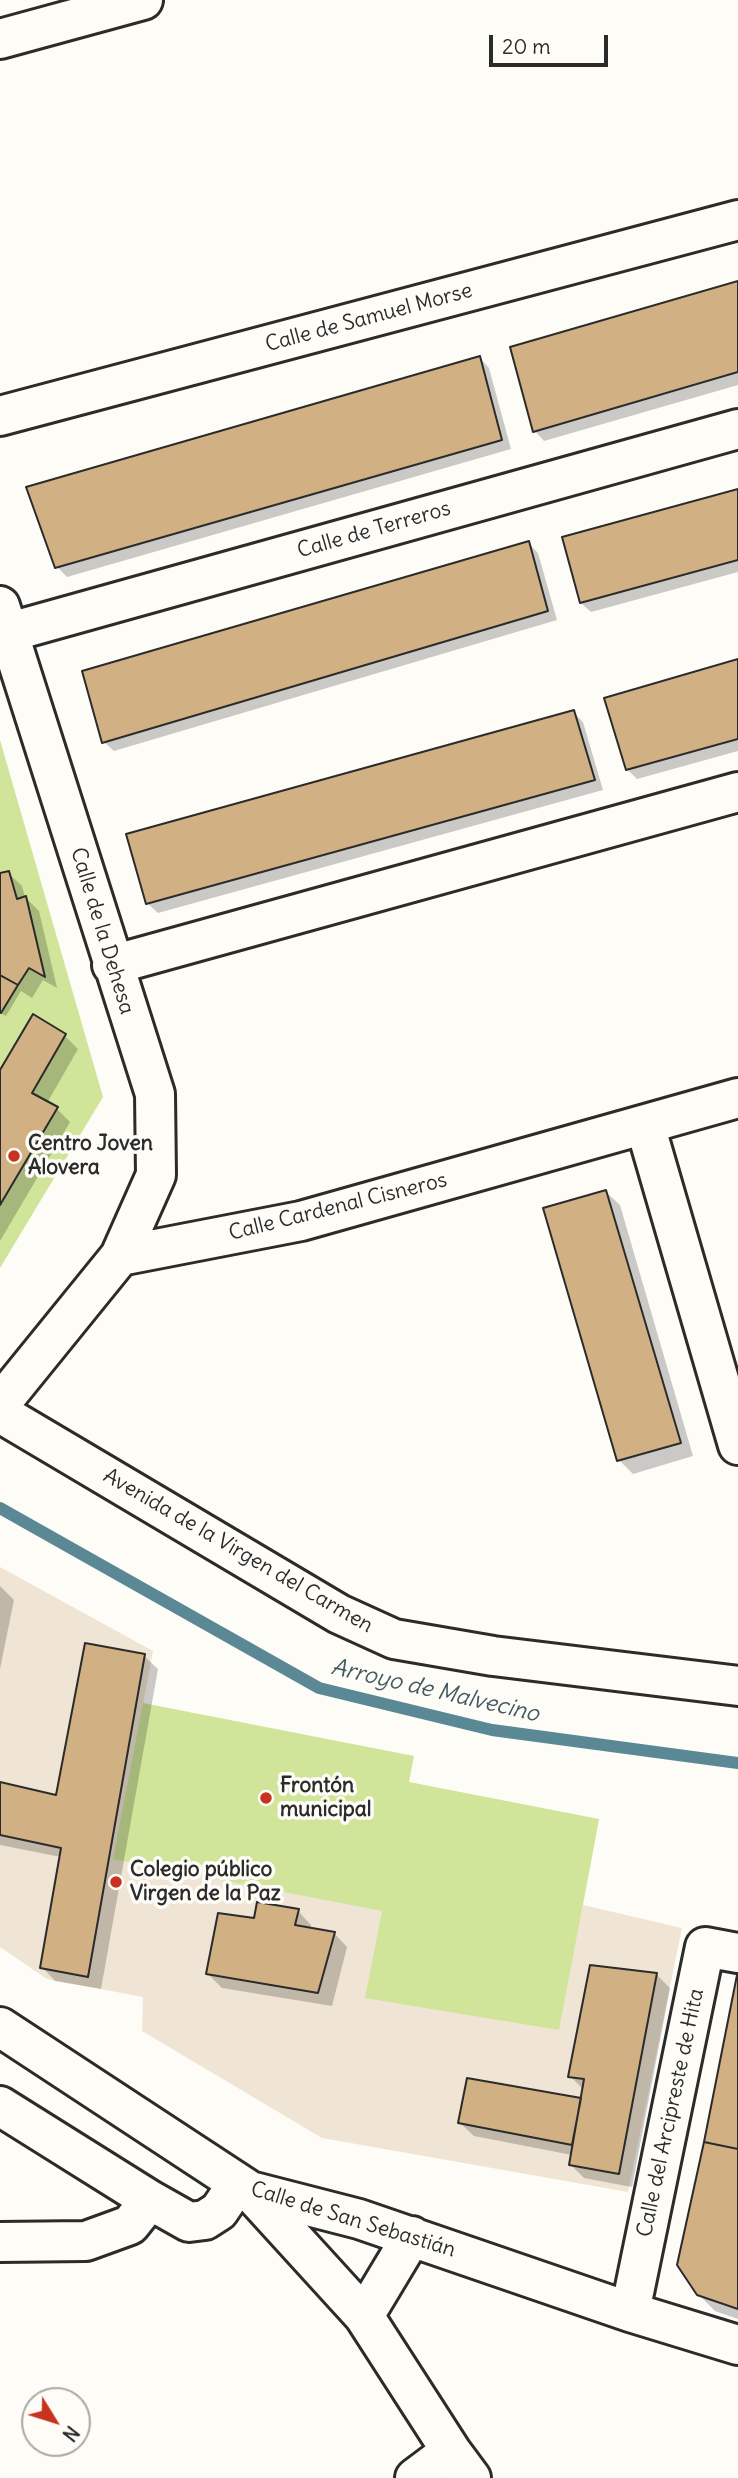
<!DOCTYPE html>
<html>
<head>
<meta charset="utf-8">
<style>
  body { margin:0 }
  #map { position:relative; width:738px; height:2478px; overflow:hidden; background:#fdfcf7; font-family:Delius,sans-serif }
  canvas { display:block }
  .north { position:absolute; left:21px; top:2387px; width:70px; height:70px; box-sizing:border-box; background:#fdfcf7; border:2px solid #a9a8a5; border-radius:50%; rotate:128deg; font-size:19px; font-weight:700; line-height:28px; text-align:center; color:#2b2b2b }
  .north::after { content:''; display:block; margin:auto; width:24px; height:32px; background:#c8321e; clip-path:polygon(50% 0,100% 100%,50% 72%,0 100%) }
  .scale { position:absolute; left:489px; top:35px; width:119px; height:32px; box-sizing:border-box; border:4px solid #2b2b2b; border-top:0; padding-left:9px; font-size:21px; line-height:24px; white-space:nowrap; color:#2b2b2b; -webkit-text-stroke:5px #fdfcf7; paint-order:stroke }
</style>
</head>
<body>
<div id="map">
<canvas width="738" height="2478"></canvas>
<div class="north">N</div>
<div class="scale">20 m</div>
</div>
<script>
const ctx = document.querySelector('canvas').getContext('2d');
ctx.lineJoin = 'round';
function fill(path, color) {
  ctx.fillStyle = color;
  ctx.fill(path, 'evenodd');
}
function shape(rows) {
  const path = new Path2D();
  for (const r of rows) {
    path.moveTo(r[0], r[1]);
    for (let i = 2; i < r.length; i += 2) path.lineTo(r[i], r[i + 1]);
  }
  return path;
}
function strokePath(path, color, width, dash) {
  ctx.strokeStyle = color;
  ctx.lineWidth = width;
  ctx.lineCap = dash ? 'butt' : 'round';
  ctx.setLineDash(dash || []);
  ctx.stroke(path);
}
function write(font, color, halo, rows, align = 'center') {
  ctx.font = font + ' Delius,sans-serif';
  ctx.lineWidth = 7;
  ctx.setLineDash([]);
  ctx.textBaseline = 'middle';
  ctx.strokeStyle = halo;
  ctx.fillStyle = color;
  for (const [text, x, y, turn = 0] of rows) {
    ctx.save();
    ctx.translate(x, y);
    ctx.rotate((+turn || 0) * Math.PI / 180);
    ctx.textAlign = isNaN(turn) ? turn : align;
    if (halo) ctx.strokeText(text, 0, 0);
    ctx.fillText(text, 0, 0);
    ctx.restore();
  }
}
const built = shape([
  [0,1567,153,1651,114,1859,599,1819,583,1905,682,1928,628,2192,322,2138,142,2031,143,1997,47,1979,0,1947]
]);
const green = shape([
  [0,740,103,1097,0,1268],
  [143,1703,414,1756,409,1782,599,1819,559,2030,365,1998,382,1911,113,1859]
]);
const shadow = shape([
  [738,283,738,385,544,441,535,431],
  [480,358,489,368,511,449,67,577,57,567],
  [738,490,738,572,591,612,581,603],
  [528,543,538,553,557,620,114,751,104,742],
  [738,661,738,751,637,779,627,769],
  [573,712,583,722,603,790,158,913,148,904,128,835],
  [8,873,22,886,25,897,39,911,57,988,43,980,32,998,21,991,6,1016,0,1013,0,875],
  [65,1036,78,1049,47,1103,57,1109,70,1122,0,1241,0,1074],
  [606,1192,620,1205,693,1456,633,1474,619,1460,545,1209],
  [0,1586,14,1600,0,1669],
  [144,1656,158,1669,101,1989,55,1981,42,1967,61,1857,0,1845,0,1784,58,1797],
  [298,1911,311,1925,310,1930,334,1933,347,1947,332,2006,222,1988,208,1974,255,1920],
  [656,1974,670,1988,632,2187,584,2178,570,2164,572,2155,474,2136,460,2123,582,2101,584,2090,570,2076],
  [738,1979,738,2319,715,2311,698,2294]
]);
const stream = shape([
  [0,1508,319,1688,492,1730,738,1763]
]);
const building = shape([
  [738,281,738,372,533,432,510,347,738,281],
  [480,356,502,440,55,568,26,487,480,356],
  [738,489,738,560,580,603,562,537,738,489],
  [529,541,548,611,102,743,82,671,529,541],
  [738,659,738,739,626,770,604,698,738,659],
  [574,710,595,780,146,904,126,834,574,710],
  [9,871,17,899,26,896,45,977,29,968,18,985,0,975,0,873,9,871],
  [0,975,18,985,1,1013,0,1012,0,975],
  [33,1014,66,1034,32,1093,58,1107,0,1205,0,1070,33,1014],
  [606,1190,681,1443,617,1461,543,1208,606,1190],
  [85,1643,145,1654,88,1977,40,1968,61,1848,0,1835,0,1782,56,1795,85,1643],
  [257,1902,299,1909,295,1925,335,1932,318,1993,206,1974,218,1913,254,1918,257,1902],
  [590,1965,657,1973,619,2174,569,2165,584,2079,568,2077,590,1965],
  [737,1975,738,1975,738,2149,704,2142,737,1975],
  [467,2078,581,2098,572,2145,458,2123,467,2078],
  [704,2142,738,2149,738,2309,697,2295,677,2265,704,2142]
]);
const street = shape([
  [0,39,143,0],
  [0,416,738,220],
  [0,606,155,1094,156,1175,120,1256,0,1404],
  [10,632,738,429],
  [112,965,738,792],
  [645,1125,738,1445],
  [120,1256,301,1221,738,1098],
  [0,1413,339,1614,394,1639,493,1656,738,1686],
  [0,2027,250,2191,359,2219,630,2312,738,2345],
  [0,2106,150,2200,189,2222,205,2220,219,2211,238,2183],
  [250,2191,364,2316],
  [412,2236,364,2316,451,2451,471,2478],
  [0,2242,86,2241,130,2225,150,2200],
  [630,2312,705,1947,738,1953],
  [415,2478,451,2451]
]);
const markers = [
  [14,1156,7,"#c8321e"],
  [266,1798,7,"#c8321e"],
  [116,1882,7,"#c8321e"]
];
const streetNames = [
  ["Calle de Samuel Morse",369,318,-15],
  ["Calle de Terreros",374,530,-16],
  ["Calle de la Dehesa",102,931,73],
  ["Calle Cardenal Cisneros",338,1207,-14],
  ["Avenida de la Virgen del Carmen",238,1551,30],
  ["Calle del Arcipreste de Hita",671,2113,-78],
  ["Calle de San Sebastián",353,2220,17]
];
const poiNames = [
  ["Centro Joven",28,1144],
  ["Alovera",28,1168],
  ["Frontón",280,1786],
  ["municipal",280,1810],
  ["Colegio público",130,1870],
  ["Virgen de la Paz",130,1894]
];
const waterNames = [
  ["Arroyo de Malvecino",435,1691,13]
];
fill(built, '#f0e5d4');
fill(green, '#d0e59a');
fill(shadow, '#0003');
strokePath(stream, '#5b8895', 12);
fill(building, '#d1b084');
strokePath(building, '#2b2b2b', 2);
strokePath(street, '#2b2b2b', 44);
strokePath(street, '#fdfcf7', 38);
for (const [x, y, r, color] of markers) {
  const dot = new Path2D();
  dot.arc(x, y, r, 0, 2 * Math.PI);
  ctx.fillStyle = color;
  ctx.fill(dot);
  strokePath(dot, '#fdfcf7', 2.5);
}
write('21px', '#2b2b2b', '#fdfcf7', streetNames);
write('bold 21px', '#2b2b2b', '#fdfcf7', poiNames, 'left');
write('italic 23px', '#435a60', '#fdfcf7', waterNames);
</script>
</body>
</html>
